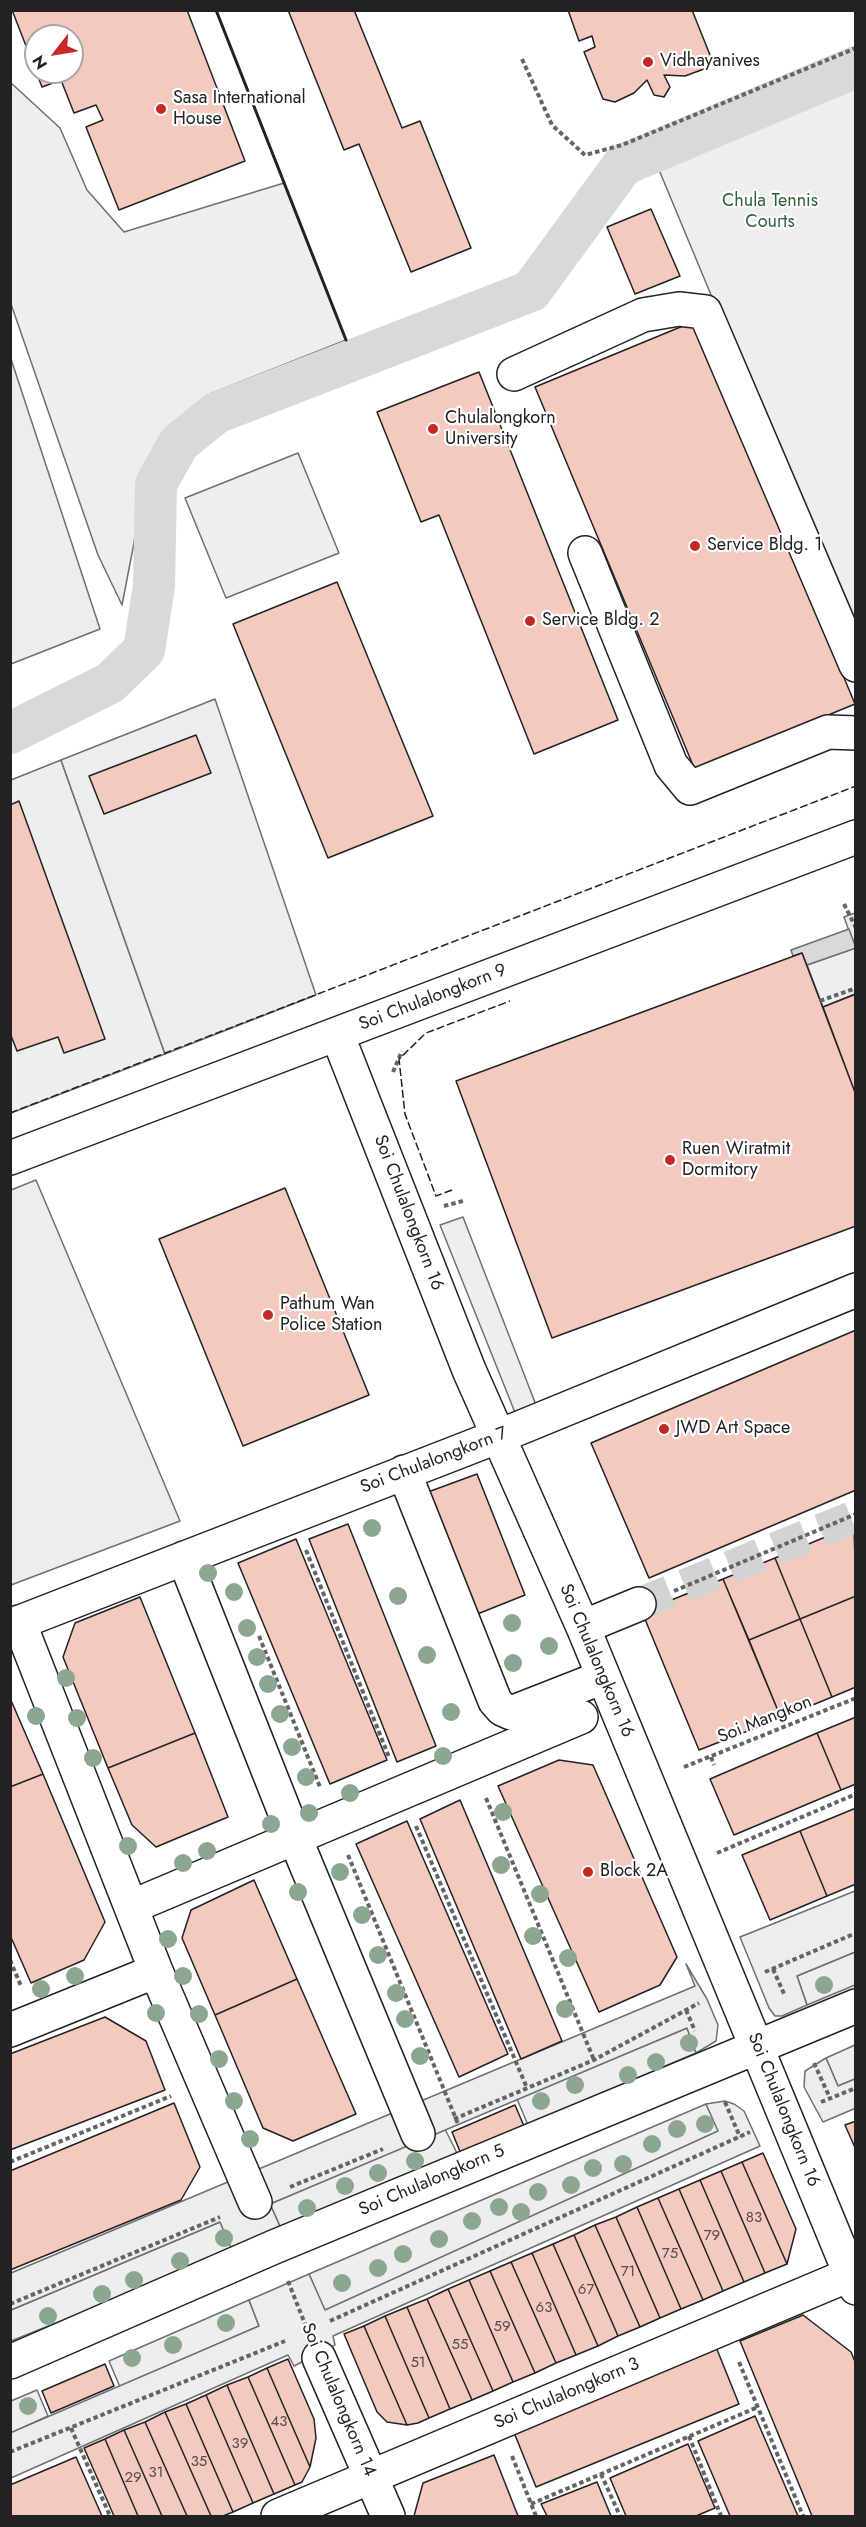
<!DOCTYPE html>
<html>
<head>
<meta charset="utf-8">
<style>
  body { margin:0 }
  #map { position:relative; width:866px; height:2527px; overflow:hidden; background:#fff; font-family:Jost,sans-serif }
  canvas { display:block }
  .frame { position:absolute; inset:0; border:12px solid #222; pointer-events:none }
  .north { position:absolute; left:24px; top:24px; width:60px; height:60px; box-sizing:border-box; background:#fff; border:2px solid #a7a7a7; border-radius:50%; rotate:239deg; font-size:16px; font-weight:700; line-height:24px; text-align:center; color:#222 }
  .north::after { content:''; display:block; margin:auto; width:21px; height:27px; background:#c62828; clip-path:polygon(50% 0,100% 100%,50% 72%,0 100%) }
</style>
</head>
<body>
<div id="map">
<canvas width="866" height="2527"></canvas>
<div class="frame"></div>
<div class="north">N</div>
</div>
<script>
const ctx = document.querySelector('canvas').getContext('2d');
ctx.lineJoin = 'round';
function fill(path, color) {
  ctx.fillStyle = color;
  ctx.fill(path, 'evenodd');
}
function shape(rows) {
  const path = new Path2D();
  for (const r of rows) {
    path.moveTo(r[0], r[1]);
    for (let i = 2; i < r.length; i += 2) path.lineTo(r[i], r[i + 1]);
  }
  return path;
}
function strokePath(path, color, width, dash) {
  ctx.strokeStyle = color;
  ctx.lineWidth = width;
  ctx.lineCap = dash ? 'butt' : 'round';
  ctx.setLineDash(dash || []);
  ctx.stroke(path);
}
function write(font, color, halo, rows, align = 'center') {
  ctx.font = font + ' Jost,sans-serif';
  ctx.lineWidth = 4.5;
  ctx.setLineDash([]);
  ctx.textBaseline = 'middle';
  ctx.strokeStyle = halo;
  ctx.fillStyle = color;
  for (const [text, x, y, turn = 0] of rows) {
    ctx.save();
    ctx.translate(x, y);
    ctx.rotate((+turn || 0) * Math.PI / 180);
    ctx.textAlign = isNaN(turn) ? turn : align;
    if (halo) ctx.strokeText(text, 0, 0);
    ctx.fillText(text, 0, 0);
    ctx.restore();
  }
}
const green = shape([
  [10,82,60,128,87,190,124,232,284,183,346,340,210,394,166,436,143,480,134,543,122,605,98,555,11,304,10,82],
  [855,82,855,619,847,622,657,165,855,82],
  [298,453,339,553,226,598,185,498,298,453],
  [61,760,165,1054,11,1113,11,780,61,760],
  [855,913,855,994,823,1007,807,965,855,948,844,917,855,913],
  [463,1217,536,1405,516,1415,440,1225,463,1217],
  [855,1952,855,1985,807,2005,797,1976,855,1952],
  [687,2028,696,2053,528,2125,517,2099,687,2028],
  [855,2045,855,2079,838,2086,826,2058,855,2045],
  [706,2104,719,2131,325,2311,309,2274,706,2104],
  [445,2129,458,2155,282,2231,270,2204,445,2129],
  [220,2222,233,2252,11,2341,11,2310,220,2222],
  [249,2300,259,2326,120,2387,109,2361,249,2300],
  [37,2390,48,2416,11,2433,11,2401,37,2390]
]);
const parking = shape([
  [10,356,100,629,11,664,10,664,10,356],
  [215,699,316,995,165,1054,61,760,215,699],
  [36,1180,180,1521,11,1585,11,1190,36,1180],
  [855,1891,855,1952,797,1976,807,2005,782,2016,775,2016,769,2008,740,1937,855,1891],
  [686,1964,707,1999,718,2025,716,2041,696,2053,687,2028,270,2204,282,2231,233,2252,220,2222,11,2310,11,2273,695,1986,686,1964],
  [826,2058,838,2086,855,2079,856,2108,823,2122,804,2087,805,2071,826,2058],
  [725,2101,734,2104,744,2111,760,2146,333,2336,335,2345,294,2366,288,2355,11,2478,10,2433,259,2326,249,2300,309,2274,325,2310,718,2131,706,2104,725,2101]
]);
const water = shape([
  [849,929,856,948,807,965,802,953,793,956,791,950,849,929]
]);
const canal = shape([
  [10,733,110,683,144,650,154,586,156,484,179,443,216,413,531,291,623,165,856,67]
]);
const building = shape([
  [12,10,187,10,245,161,119,210,86,127,103,120,96,105,74,113,61,80,42,87,12,10],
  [36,36,72,36,72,72,36,72,36,36],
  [288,10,354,10,402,128,420,121,471,248,411,272,359,144,344,150,288,10],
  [568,10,692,10,710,55,704,69,685,76,664,75,670,87,664,97,654,95,647,80,634,93,615,102,603,99,584,52,595,47,592,36,579,41,568,10],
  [651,209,680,276,635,294,607,227,651,209],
  [695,321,855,704,695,770,535,387,695,321],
  [479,372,618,720,534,754,439,515,421,522,377,412,479,372],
  [337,582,433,816,328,858,233,624,337,582],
  [196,735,211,773,104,814,89,776,196,735],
  [19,801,105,1039,64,1053,58,1037,17,1051,10,1033,10,805,19,801],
  [802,953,856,1095,856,1226,552,1338,456,1081,802,953],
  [856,994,856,1095,823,1007,856,994],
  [285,1188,369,1395,243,1446,159,1239,285,1188],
  [856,1330,856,1490,649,1578,591,1443,856,1330],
  [477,1474,525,1595,475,1615,428,1492,477,1474],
  [348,1524,436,1746,397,1762,309,1539,348,1524],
  [854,1525,856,1596,800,1619,775,1558,854,1525],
  [296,1539,387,1760,330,1784,238,1563,296,1539],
  [775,1558,800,1619,749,1640,723,1579,775,1558],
  [723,1579,781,1718,699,1750,642,1612,723,1579],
  [856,1596,856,1687,832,1697,800,1619,856,1596],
  [140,1597,195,1733,108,1768,63,1657,75,1623,140,1597],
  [800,1619,832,1697,781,1718,749,1640,800,1619],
  [10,1698,43,1774,10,1787,10,1698],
  [856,1717,856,1784,841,1790,817,1733,856,1717],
  [195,1733,228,1817,156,1847,132,1825,108,1768,195,1733],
  [817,1733,841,1790,734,1835,710,1779,817,1733],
  [559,1760,593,1765,677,1957,660,1985,599,2012,498,1786,559,1760],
  [43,1774,105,1922,84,1960,31,1983,10,1935,10,1787,43,1774],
  [460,1800,562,2041,521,2059,420,1819,460,1800],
  [856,1808,856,1884,827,1896,800,1831,856,1808],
  [407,1821,508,2054,459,2077,356,1844,407,1821],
  [800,1831,827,1896,770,1920,742,1855,800,1831],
  [254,1880,297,1979,215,2015,182,1938,191,1910,254,1880],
  [297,1979,356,2114,293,2141,263,2128,215,2015,297,1979],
  [105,2017,146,2041,165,2090,10,2150,10,2054,105,2017],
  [174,2103,200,2167,181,2200,10,2270,10,2171,174,2103],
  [515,2105,524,2126,461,2154,452,2132,515,2105],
  [856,2121,856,2150,845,2125,856,2121],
  [763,2153,796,2229,787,2264,742,2162,763,2153],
  [742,2162,787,2264,765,2273,721,2171,742,2162],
  [721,2171,765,2273,744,2282,700,2180,721,2171],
  [700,2180,744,2282,723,2291,679,2189,700,2180],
  [679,2189,723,2291,703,2300,658,2198,679,2189],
  [658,2198,703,2300,681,2309,637,2207,658,2198],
  [637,2207,681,2309,660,2318,616,2217,637,2207],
  [616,2217,660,2318,640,2327,595,2225,616,2217],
  [595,2225,640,2327,618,2336,574,2235,595,2225],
  [574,2235,618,2336,598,2346,553,2244,574,2235],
  [553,2244,598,2346,576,2355,532,2253,553,2244],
  [532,2253,576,2355,556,2363,511,2262,532,2253],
  [511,2262,556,2363,535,2373,490,2271,511,2262],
  [490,2271,535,2373,513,2382,469,2280,490,2271],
  [469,2280,513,2382,493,2391,448,2289,469,2280],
  [448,2289,493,2391,472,2400,427,2299,448,2289],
  [427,2299,472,2400,450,2409,407,2307,427,2299],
  [407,2307,450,2409,429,2418,385,2316,407,2307],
  [803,2315,851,2352,856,2364,856,2516,812,2516,740,2341,803,2315],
  [385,2316,429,2418,418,2423,407,2425,364,2326,385,2316],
  [364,2326,407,2425,387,2422,377,2412,344,2334,364,2326],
  [716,2347,739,2404,536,2487,513,2430,716,2347],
  [288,2359,314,2419,316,2438,310,2467,267,2368,288,2359],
  [105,2364,114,2386,51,2413,42,2391,105,2364],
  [267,2368,310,2467,302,2482,295,2485,248,2377,267,2368],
  [248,2377,295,2485,274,2494,227,2385,248,2377],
  [227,2385,274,2494,253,2503,206,2395,227,2385],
  [206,2395,253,2503,233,2512,186,2404,206,2395],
  [186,2404,233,2512,223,2516,211,2516,165,2412,186,2404],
  [165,2412,211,2516,187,2516,145,2422,165,2412],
  [755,2416,798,2516,730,2516,698,2441,755,2416],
  [145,2422,187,2516,162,2516,124,2430,145,2422],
  [124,2430,162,2516,138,2516,105,2439,124,2430],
  [105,2439,138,2516,114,2516,84,2448,105,2439],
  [688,2444,715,2508,696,2516,626,2516,610,2478,688,2444],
  [494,2455,518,2516,414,2516,423,2483,494,2455],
  [76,2457,102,2516,10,2516,10,2485,76,2457],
  [597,2482,611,2516,547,2516,541,2504,597,2482]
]);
const minorTunnel = shape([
  [639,1604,856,1516]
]);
const path = shape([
  [522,59,552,125,585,155,622,145,856,48],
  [844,904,856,928],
  [820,1001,856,988],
  [393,1072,402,1051],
  [444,1206,463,1201],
  [306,1550,389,1757],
  [674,1591,856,1514],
  [259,1636,320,1787],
  [711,1757,714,1765],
  [684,1767,856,1698],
  [486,1798,594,2060],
  [416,1826,527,2088],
  [717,1853,856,1794],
  [348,1855,458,2124],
  [10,1960,21,1986],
  [773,1969,785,1996],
  [765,1972,856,1933],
  [686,2010,695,2031],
  [814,2063,830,2098],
  [725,2102,740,2137],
  [821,2102,856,2088],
  [454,2119,594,2060,699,2003],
  [10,2162,171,2096],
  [290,2187,383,2149],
  [288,2281,305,2324],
  [10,2304,220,2217],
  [330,2321,750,2132],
  [739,2362,803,2516],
  [71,2428,110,2516],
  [689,2436,721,2516],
  [10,2452,285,2341],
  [512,2456,536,2516],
  [601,2474,620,2516],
  [531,2504,758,2407]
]);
const minor = shape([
  [514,374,643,315,679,309,705,312,856,665],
  [585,553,671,765,690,788,828,732,856,733],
  [337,1034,469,1370,583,1627,856,2288],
  [10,1158,856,837],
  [404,1472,495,1701,502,1709,511,1713,603,1677],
  [184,1558,295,1838,418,2134],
  [19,1622,156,1971,255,2202],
  [10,1626,517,1429,856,1290],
  [583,1627,639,1604],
  [131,1907,581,1717],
  [10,2030,156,1971],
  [319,2358,388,2516],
  [10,2362,274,2247,856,2006],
  [278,2516,856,2272]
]);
const fence = shape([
  [10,1113,856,786],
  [452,1190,436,1196,405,1114,399,1059,426,1033,510,1001]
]);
const wall = shape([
  [216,10,346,340]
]);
const trees = [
  [372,1528],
  [208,1573],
  [234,1592],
  [398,1596],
  [512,1623],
  [247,1628],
  [549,1646],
  [427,1655],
  [257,1657],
  [513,1663],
  [66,1678],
  [268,1684],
  [451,1712],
  [280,1714],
  [36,1716],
  [77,1718],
  [292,1747],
  [443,1756],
  [93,1758],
  [306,1777],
  [350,1793],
  [503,1812],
  [309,1813],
  [271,1824],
  [128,1846],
  [207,1851],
  [183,1863],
  [501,1865],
  [340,1872],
  [298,1892],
  [540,1894],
  [362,1915],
  [533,1936],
  [168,1939],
  [378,1955],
  [568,1958],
  [75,1976],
  [183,1976],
  [824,1985],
  [41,1989],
  [396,1993],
  [565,2009],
  [156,2013],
  [199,2014],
  [405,2019],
  [689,2043],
  [420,2056],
  [219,2059],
  [656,2062],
  [628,2075],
  [575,2085],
  [234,2101],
  [541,2101],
  [705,2124],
  [677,2129],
  [250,2139],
  [652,2144],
  [415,2161],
  [623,2164],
  [593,2168],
  [378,2173],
  [571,2185],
  [345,2186],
  [538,2192],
  [499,2207],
  [307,2208],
  [521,2212],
  [472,2221],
  [224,2238],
  [439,2239],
  [403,2254],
  [180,2261],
  [378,2268],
  [134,2280],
  [342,2283],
  [102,2294],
  [48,2316],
  [226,2323],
  [173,2345],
  [132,2358],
  [28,2406]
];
const markers = [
  [648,62,6,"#c62828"],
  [161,109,6,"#c62828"],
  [433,429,6,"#c62828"],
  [695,546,6,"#c62828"],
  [530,621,6,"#c62828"],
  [670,1160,6,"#c62828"],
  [268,1315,6,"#c62828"],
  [664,1429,6,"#c62828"],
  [588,1872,6,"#c62828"]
];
const numberNames = [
  ["83",754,2218],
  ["79",712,2236],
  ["75",670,2254],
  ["71",628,2272],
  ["67",586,2290],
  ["63",544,2308],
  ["59",502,2327],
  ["55",460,2345],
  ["51",418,2363],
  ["43",279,2422],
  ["39",240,2444],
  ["35",199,2462],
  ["31",156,2473],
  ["29",133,2478]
];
const poiNames = [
  ["Vidhayanives",660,62],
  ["Sasa International",173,99],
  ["House",173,120],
  ["Chulalongkorn",445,419],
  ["University",445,440],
  ["Service Bldg. 1",707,546],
  ["Service Bldg. 2",542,621],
  ["Ruen Wiratmit",682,1150],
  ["Dormitory",682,1171],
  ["Pathum Wan",280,1305],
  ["Police Station",280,1326],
  ["JWD Art Space",676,1429],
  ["Block 2A",600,1872]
];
const parkNames = [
  ["Chula Tennis",770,202],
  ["Courts",770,223]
];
const streetNames = [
  ["Soi Chulalongkorn 9",433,998,-21],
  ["Soi Chulalongkorn 16",408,1213,69],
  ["Soi Chulalongkorn 7",434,1461,-21],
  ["Soi Chulalongkorn 16",596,1661,67],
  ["Soi Mangkon",765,1720,-22],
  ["Soi Chulalongkorn 16",783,2110,68],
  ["Soi Chulalongkorn 5",432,2181,-23],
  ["Soi Chulalongkorn 3",567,2394,-23],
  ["Soi Chulalongkorn 14",338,2400,67]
];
fill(green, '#eee');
strokePath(green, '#6f6f6f', 1.5);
fill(parking, '#ededed');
strokePath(parking, '#6f6f6f', 1.5);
fill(water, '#d9d9d9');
strokePath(water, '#6f6f6f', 1.5);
strokePath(canal, '#d9d9d9', 42);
fill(building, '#f3c9c0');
strokePath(building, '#222', 1.5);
strokePath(minorTunnel, '#d3d3d3', 33, [33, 16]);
strokePath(minor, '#222', 36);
strokePath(path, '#646464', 4, [4.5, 3]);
strokePath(minor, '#fff', 33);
strokePath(fence, '#222', 1.5, [8, 3]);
strokePath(wall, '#222', 3);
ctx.fillStyle = '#8da692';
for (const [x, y] of trees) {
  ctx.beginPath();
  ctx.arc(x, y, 9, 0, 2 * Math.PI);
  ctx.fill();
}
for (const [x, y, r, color] of markers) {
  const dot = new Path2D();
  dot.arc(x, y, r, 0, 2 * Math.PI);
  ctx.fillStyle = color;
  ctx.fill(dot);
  strokePath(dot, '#fff', 2);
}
write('15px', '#564c4a', null, numberNames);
write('18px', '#222', '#fff', poiNames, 'left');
write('18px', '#2f5e38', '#fff', parkNames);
write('18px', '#222', '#fff', streetNames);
</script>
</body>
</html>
